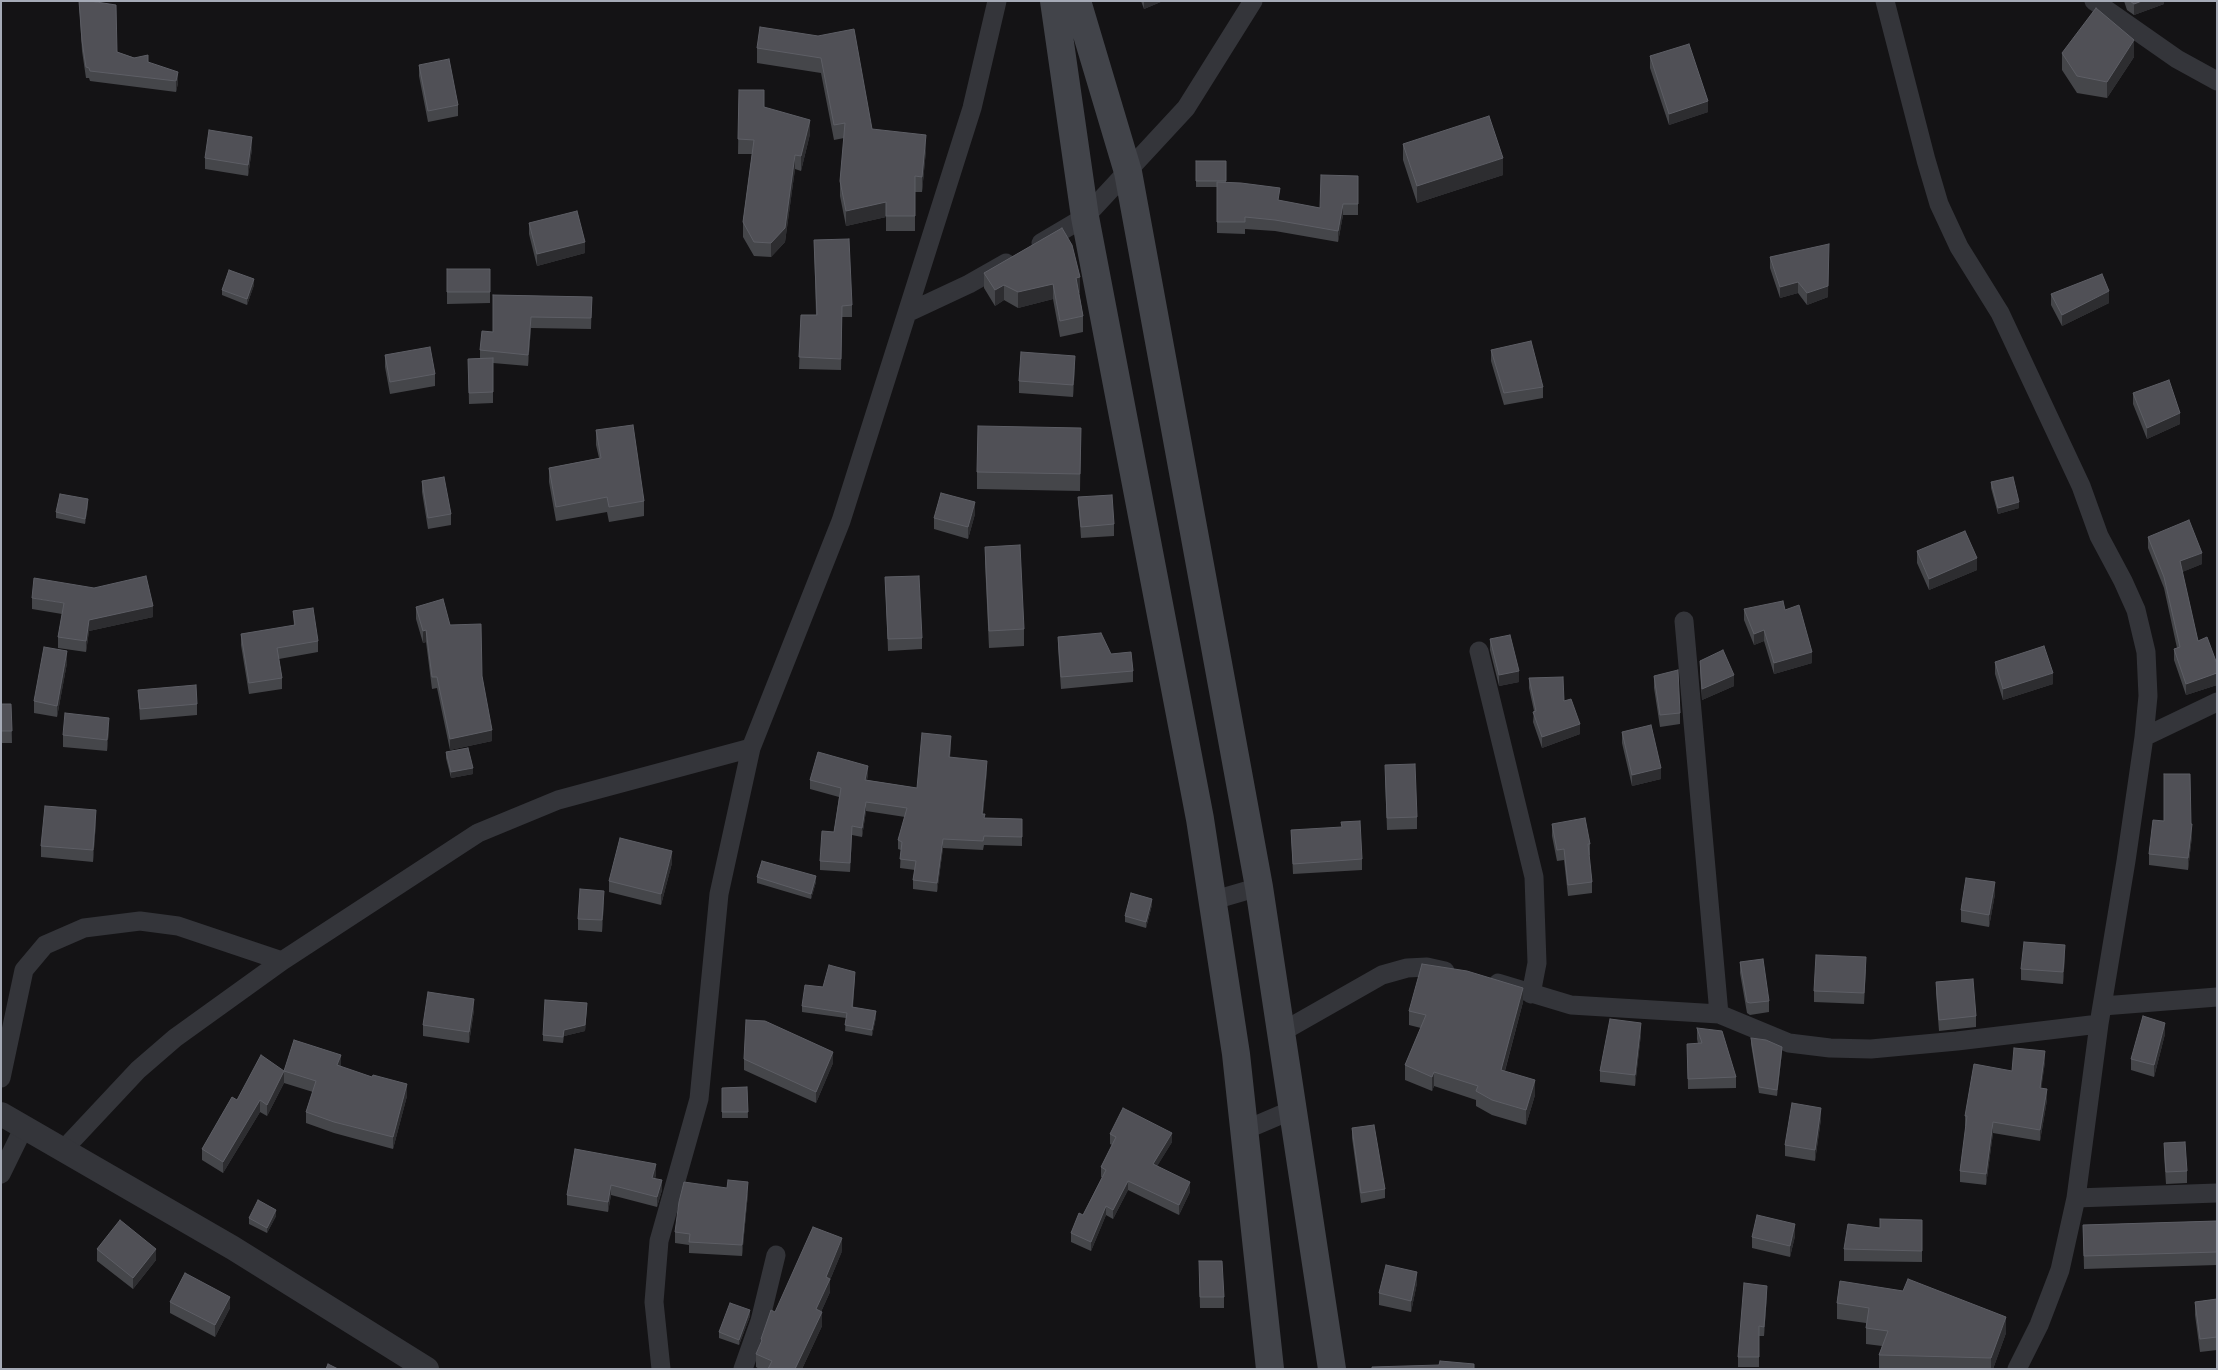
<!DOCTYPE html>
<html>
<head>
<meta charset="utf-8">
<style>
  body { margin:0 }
  #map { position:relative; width:2218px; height:1370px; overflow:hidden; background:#141315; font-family:Quicksand,sans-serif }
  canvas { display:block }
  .frame { position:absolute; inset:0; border:2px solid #a5aab6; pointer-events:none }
</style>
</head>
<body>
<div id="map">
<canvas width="2218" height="1370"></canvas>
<div class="frame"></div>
</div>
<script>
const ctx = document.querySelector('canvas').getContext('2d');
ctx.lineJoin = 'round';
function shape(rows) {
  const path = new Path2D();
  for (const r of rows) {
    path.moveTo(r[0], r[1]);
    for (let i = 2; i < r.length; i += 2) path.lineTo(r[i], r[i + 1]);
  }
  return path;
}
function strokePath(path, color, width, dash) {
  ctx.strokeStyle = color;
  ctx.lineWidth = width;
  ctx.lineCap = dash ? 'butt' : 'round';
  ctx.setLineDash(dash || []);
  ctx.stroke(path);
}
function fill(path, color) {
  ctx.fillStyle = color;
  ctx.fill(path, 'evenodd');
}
const minor = shape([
  [1885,1,1926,160,1939,204,1959,247,2000,313,2081,486,2099,536,2123,581,2136,610,2146,652,2148,696,2144,737,2126,861,2099,1024,2076,1198,2060,1270,2039,1325,2017,1369],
  [2094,1,2177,59,2217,81],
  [1041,243,1085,217,1186,108,1253,1],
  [907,313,969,284,1006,263],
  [1684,621,1719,1014],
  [1479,651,1534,877,1537,963,1531,994],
  [2144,737,2217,702],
  [1211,901,1259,887],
  [282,961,478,833,558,800,751,748],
  [1498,983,1571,1005,1719,1014,1789,1043,1830,1048,1871,1049,1957,1041,2099,1024],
  [2103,1006,2217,997],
  [1280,1033,1382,975,1407,968,1427,967,1445,971],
  [1,1078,24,970,45,945,84,928,140,921,178,926,282,961,175,1038,138,1070,63,1150],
  [1245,1130,1292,1110],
  [1,1174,24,1127],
  [2076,1198,2217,1193],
  [661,1369,654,1302,659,1241,699,1099,719,894,751,748,841,521,972,108,997,1],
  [743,1369,760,1321,776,1255]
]);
const tertiary = shape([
  [1,1114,233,1248,427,1369]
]);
const secondary = shape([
  [1054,1,1085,217,1200,819,1236,1054,1270,1369],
  [1077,1,1128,172,1259,887,1332,1369]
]);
const wall = shape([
  [79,1,117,52,148,62,178,83,176,92,90,81,89,78,86,78,82,51],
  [1141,1,1163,1,1144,9],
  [2124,1,2164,1,2164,4,2134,15,2127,10],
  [818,36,872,129,926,150,922,192,915,192,915,231,886,231,886,217,846,226,840,196,840,181,844,138,834,140,821,73,757,63,757,48],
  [2062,53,2134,57,2107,98,2077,93,2062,70],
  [1650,56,1708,112,1669,125,1650,68],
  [419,65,458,105,458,116,428,122,419,76],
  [739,90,764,107,810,134,801,171,795,169,785,242,771,257,754,256,743,237,743,222,752,154,738,154],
  [1403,144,1503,175,1417,203,1403,160],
  [252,149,248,176,205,169,205,158],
  [1196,161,1226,181,1226,183,1280,201,1320,208,1358,176,1358,215,1343,215,1338,242,1275,231,1245,229,1245,234,1217,233,1217,187,1196,187],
  [529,223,585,253,537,266,529,234],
  [1062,228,1080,293,1079,293,1083,316,1083,332,1060,337,1053,299,1018,308,1004,300,995,306,984,288,984,273],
  [814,240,852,305,852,317,842,317,841,370,799,369,801,315,816,315],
  [1770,257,1828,297,1807,305,1798,293,1780,298,1770,268],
  [447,269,490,269,490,303,447,304],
  [254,285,247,305,222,295,222,290],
  [2051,294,2109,303,2062,326,2051,305],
  [493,295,592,297,591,329,531,328,528,366,493,363,493,403,469,404,468,359,480,358,480,350,493,332],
  [1491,350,1543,387,1543,398,1504,405,1491,361],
  [385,355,435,374,435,386,390,394,385,367],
  [1075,367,1073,397,1019,393,1019,381],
  [2133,393,2180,424,2147,439,2133,404],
  [1081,428,1080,491,977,489,977,472],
  [596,430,644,501,644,516,609,522,607,512,556,521,549,482,549,468,599,458,596,445],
  [422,481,451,514,451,525,428,529,422,492],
  [1991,482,2019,508,1998,514,1991,488],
  [1078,497,1114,524,1114,536,1081,538],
  [88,505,85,524,56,518,56,512],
  [975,514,968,539,934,529,934,518],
  [2148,537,2202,564,2182,572,2198,641,2217,664,2217,685,2186,695,2174,660,2174,649,2177,648,2164,588,2148,548],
  [985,547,1024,629,1024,646,989,648,985,563],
  [1917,551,1977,570,1929,590,1917,563],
  [885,577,922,638,922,649,888,651],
  [32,598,153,617,89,631,86,652,58,648,58,637,62,614,32,609],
  [416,607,450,625,482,676,492,741,450,750,437,688,432,689,426,642,423,643,416,619],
  [1744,609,1785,610,1812,663,1774,674,1764,641,1754,645,1744,620],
  [293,611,318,641,318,652,279,659,282,678,282,689,249,694,241,645,241,634,294,626],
  [1058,637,1133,671,1133,682,1061,689,1058,648],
  [1490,639,1519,682,1499,686,1490,650],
  [1700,661,1734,686,1702,700,1700,672],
  [1995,662,2053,684,2003,700,1995,674],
  [67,663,57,717,34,713,34,701],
  [1654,676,1680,713,1680,724,1660,727,1654,688],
  [1529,678,1564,701,1580,734,1542,748,1533,722,1534,711,1529,688],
  [138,690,197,704,197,715,140,720],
  [1,704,11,704,12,743,1,743],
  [109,729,107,751,63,747,63,735],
  [1622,732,1661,779,1632,786,1622,743],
  [951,745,950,757,987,770,983,814,984,818,1022,819,1022,846,984,845,983,850,943,848,937,892,913,889,913,880,915,870,900,868,901,850,898,849,898,840,905,817,866,811,862,837,852,835,850,872,820,870,820,861,834,832,839,797,810,789,810,780,868,775,867,780,917,788],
  [446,752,473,774,451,778,446,758],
  [1385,776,1417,817,1417,829,1387,830],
  [96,822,93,862,41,857,41,846],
  [1552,824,1590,844,1590,855,1589,855,1592,882,1592,893,1568,896,1564,860,1557,861,1552,836],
  [2191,824,2192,836,2188,870,2149,865,2149,854],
  [1291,830,1362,859,1362,870,1293,874],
  [672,863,661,905,609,892,609,881],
  [757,877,816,882,811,899,757,883],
  [1995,894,1989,927,1961,922,1961,910],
  [604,902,602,932,578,930,578,919],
  [1152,905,1146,928,1125,922,1125,916],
  [2065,956,2063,984,2021,980,2021,969],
  [1740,962,1769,1001,1769,1012,1750,1015,1747,1013,1740,973],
  [1866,969,1864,1004,1814,1002,1814,991],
  [855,978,853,1007,876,1017,872,1036,845,1031,846,1018,802,1012,802,1006,823,987],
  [1936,982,1976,1016,1976,1027,1939,1031,1936,993],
  [1523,1002,1505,1071,1535,1095,1526,1125,1492,1115,1476,1106,1476,1100,1434,1086,1432,1091,1405,1080,1405,1065,1421,1028,1409,1025,1409,1011],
  [587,1008,585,1031,564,1036,563,1043,543,1041,543,1035],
  [474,1010,469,1043,423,1036,423,1025],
  [1697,1028,1736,1077,1736,1088,1688,1089,1687,1044,1698,1044,1697,1039],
  [1641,1034,1635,1086,1600,1082,1600,1071],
  [2165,1034,2154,1077,2131,1070,2131,1059],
  [1751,1038,1782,1052,1777,1096,1759,1093,1751,1044],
  [744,1059,833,1063,816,1103,744,1070],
  [2045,1062,2041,1088,2047,1100,2040,1141,1993,1133,1986,1185,1960,1182,1960,1171,1966,1126,1965,1126,1965,1116,2012,1071],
  [340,1066,407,1096,393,1149,334,1133,306,1123,306,1112,313,1092,284,1083,267,1116,260,1112,223,1173,202,1160,202,1149,237,1100,284,1071],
  [747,1087,748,1118,722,1118,722,1088],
  [1821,1119,1815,1161,1785,1156,1785,1145],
  [1352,1128,1385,1189,1385,1198,1361,1203,1352,1138],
  [1110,1134,1172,1142,1157,1166,1190,1192,1179,1215,1128,1190,1113,1219,1106,1215,1091,1251,1071,1242,1071,1233,1083,1215,1102,1177,1101,1177,1101,1167,1112,1145,1110,1144],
  [2164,1143,2187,1171,2187,1183,2166,1184,2164,1155],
  [656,1174,655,1179,662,1190,657,1207,611,1195,608,1212,567,1205,567,1195],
  [748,1193,742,1256,689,1253,689,1245,675,1243,675,1232],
  [276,1216,267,1233,249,1224,249,1218],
  [1922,1220,1922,1262,1844,1261,1844,1249],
  [2217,1221,2217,1265,2084,1269,2083,1225],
  [1795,1236,1790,1257,1752,1248,1752,1237],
  [97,1249,156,1260,133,1289,97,1261],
  [842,1251,830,1280,830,1292,821,1312,822,1326,802,1369,759,1369,756,1367,756,1354,761,1343,761,1339,775,1312],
  [1199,1273,1224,1297,1224,1308,1200,1308],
  [1840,1281,2006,1333,1993,1369,1879,1369,1879,1355,1882,1346,1866,1344,1866,1323,1837,1319,1837,1303],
  [1417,1283,1411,1312,1379,1305,1379,1293],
  [1767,1295,1764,1336,1759,1336,1759,1367,1738,1367,1738,1357],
  [2217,1299,2217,1350,2200,1352,2195,1315,2195,1302],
  [170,1302,230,1308,215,1337,170,1313],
  [750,1316,739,1345,719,1338,719,1332]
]);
const shadedWall = shape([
  [1144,1,1163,1,1144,9],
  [2142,1,2164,1,2164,4,2134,15,2134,4],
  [2134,40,2134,57,2107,98,2107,82],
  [178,72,178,83,176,92,176,81],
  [1708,101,1708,112,1669,125,1669,114],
  [810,120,810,134,801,171,801,156],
  [926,135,926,150,922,192,922,177],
  [252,137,252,149,248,176,248,165],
  [795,155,795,169,785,242,771,257,771,243],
  [1503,158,1503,175,1417,203,1417,186],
  [886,202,886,217,846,226,846,211],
  [1343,204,1343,215,1338,242,1338,231],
  [585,242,585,253,537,266,537,254],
  [1829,255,1828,297,1807,305,1807,293],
  [1080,277,1080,293,1076,294,1076,278],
  [254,279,254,285,247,305,247,299],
  [1798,282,1798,293,1780,298,1780,287],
  [1053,284,1053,299,1018,308,1018,292],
  [1004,285,1004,300,995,306,995,290],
  [2109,291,2109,303,2062,326,2062,315],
  [531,317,531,328,528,366,528,355],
  [1075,356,1075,367,1073,397,1073,385],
  [2180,413,2180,424,2147,439,2147,428],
  [88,499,88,505,85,524,85,519],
  [975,502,975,514,968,539,968,527],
  [2019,502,2019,508,1998,514,1998,508],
  [2202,553,2202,564,2180,573,2180,561],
  [1977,558,1977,570,1929,590,1929,579],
  [153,606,153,617,89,631,86,652,86,641,89,620],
  [426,630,426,642,423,643,423,631],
  [1764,630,1764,641,1754,645,1754,634],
  [67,651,67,663,57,717,57,706],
  [1812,652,1812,663,1774,674,1774,663],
  [1519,671,1519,682,1499,686,1499,675],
  [2053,673,2053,684,2003,700,2003,689],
  [2217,673,2217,685,2186,695,2186,684],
  [1734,675,1734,686,1702,700,1702,689],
  [109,718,109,729,107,751,107,740],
  [1580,724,1580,734,1542,748,1542,737],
  [492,730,492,741,450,750,450,739],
  [951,736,951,745,949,766,949,757],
  [987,761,987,770,982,823,982,814],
  [868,766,868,775,865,789,865,780],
  [473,768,473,774,451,778,451,772],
  [1661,768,1661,779,1632,786,1632,775],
  [866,802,866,811,862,837,862,828],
  [96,810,96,822,93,862,93,850],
  [2192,824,2192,836,2188,870,2188,858],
  [852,826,852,835,850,872,850,863],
  [943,839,943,848,937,892,937,883],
  [672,851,672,863,661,905,661,894],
  [816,876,816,882,811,899,811,894],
  [1995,882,1995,894,1989,927,1989,915],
  [604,891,604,902,602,932,602,920],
  [1152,899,1152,905,1146,928,1146,922],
  [2065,945,2065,956,2063,984,2063,972],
  [1523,988,1523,1002,1501,1085,1501,1070],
  [474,999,474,1010,469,1043,469,1032],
  [587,1003,585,1031,564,1036,563,1043,564,1030],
  [876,1011,876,1017,872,1036,872,1030],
  [1641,1023,1641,1034,1635,1086,1635,1075],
  [2165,1023,2165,1034,2154,1077,2154,1065],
  [1782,1047,1782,1052,1777,1096,1777,1090],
  [2045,1051,2045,1062,2040,1099,2040,1088],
  [833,1052,833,1063,816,1103,816,1092],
  [341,1055,341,1066,337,1077,337,1065],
  [284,1071,284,1083,267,1116,267,1105],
  [1434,1072,1434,1086,1432,1091,1432,1077],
  [1535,1080,1535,1095,1526,1125,1526,1110],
  [407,1084,407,1096,393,1149,393,1137],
  [2047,1089,2047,1100,2040,1141,2040,1130],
  [260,1100,260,1112,223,1173,223,1162],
  [1821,1108,1821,1119,1815,1161,1815,1150],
  [1993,1122,1993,1133,1986,1185,1986,1174],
  [1172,1133,1172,1142,1153,1173,1153,1164],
  [656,1164,656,1174,652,1188,652,1178],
  [662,1180,662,1190,657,1207,657,1197],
  [1128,1181,1128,1190,1113,1219,1113,1210],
  [748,1182,748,1193,742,1256,742,1245],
  [1190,1182,1190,1192,1179,1215,1179,1205],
  [611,1185,611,1195,608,1212,608,1202],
  [1106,1206,1106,1215,1091,1251,1091,1242],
  [276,1210,276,1216,267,1233,267,1228],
  [1795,1224,1795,1236,1790,1257,1790,1246],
  [842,1238,842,1251,830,1280,830,1292,816,1323,816,1309,826,1277],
  [156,1249,156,1260,133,1289,133,1278],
  [1417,1272,1417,1283,1411,1312,1411,1301],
  [1767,1286,1767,1295,1764,1336,1764,1327],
  [230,1297,230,1308,215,1337,215,1325],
  [750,1310,750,1316,739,1345,739,1340],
  [822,1312,822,1326,802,1369,795,1369],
  [2006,1317,2006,1333,1993,1369,1991,1369,1991,1358]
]);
const building = shape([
  [79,1,90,1,116,5,117,52,134,58,148,55,148,62,178,72,176,81,90,71,89,68,86,67,82,41,79,1],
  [2130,1,2142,1,2134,4,2130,1],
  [2096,8,2134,40,2107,82,2077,76,2062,53,2096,8],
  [760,27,818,36,854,29,872,129,926,135,922,177,915,176,915,216,886,216,886,202,846,211,840,181,845,123,834,125,821,58,757,48,760,27],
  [1689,44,1708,101,1669,114,1650,56,1689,44],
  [449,59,458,105,428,111,419,65,449,59],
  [739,90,764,90,764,107,810,120,801,156,795,155,785,228,771,243,754,242,743,222,754,140,738,139,739,90],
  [1489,116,1503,158,1417,186,1403,144,1489,116],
  [209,130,252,137,248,165,205,158,209,130],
  [1196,161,1226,161,1226,181,1196,181,1196,161],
  [1321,175,1358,176,1358,204,1343,204,1338,231,1275,220,1245,217,1245,222,1217,222,1217,182,1241,183,1280,188,1278,200,1320,208,1321,175],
  [577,211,585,242,537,254,529,223,577,211],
  [1062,228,1072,245,1080,277,1076,278,1083,316,1060,321,1053,284,1018,292,1004,285,995,290,984,273,1062,228],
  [849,239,852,305,842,306,841,359,799,357,801,315,817,315,814,240,849,239],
  [1829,244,1828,286,1807,293,1798,282,1780,287,1770,257,1829,244],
  [447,269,490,269,490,292,447,292,447,269],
  [229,270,254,279,247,299,222,290,229,270],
  [2102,274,2109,291,2062,315,2051,294,2102,274],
  [493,295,592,297,591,318,531,317,528,355,480,350,482,331,493,332,493,295],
  [1531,341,1543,387,1504,393,1491,350,1531,341],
  [430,347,435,374,390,382,385,355,430,347],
  [1021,352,1075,356,1073,385,1019,381,1021,352],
  [493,358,493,392,469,393,468,359,493,358],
  [2169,380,2180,413,2147,428,2133,393,2169,380],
  [633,425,644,501,609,507,607,497,556,507,549,468,601,458,596,430,633,425],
  [978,426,1081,428,1080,474,977,472,978,426],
  [444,477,451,514,428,518,422,481,444,477],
  [2013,477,2019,502,1998,508,1991,482,2013,477],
  [941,493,975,502,968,527,934,518,941,493],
  [60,494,88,499,85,519,56,512,60,494],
  [1112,495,1114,524,1081,527,1078,497,1112,495],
  [2189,520,2202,553,2180,561,2198,641,2207,637,2217,664,2217,673,2186,684,2174,649,2180,647,2164,577,2148,537,2189,520],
  [1965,531,1977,558,1929,579,1917,551,1965,531],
  [1020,545,1024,629,989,631,985,547,1020,545],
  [146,576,153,606,89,620,86,641,58,637,64,603,32,598,34,578,94,588,146,576],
  [919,576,922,638,888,639,885,577,919,576],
  [443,599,450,625,481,624,482,676,492,730,450,739,437,677,432,677,426,630,423,631,416,607,443,599],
  [1783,601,1785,610,1799,605,1812,652,1774,663,1764,630,1754,634,1744,609,1783,601],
  [313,608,318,641,277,648,282,678,249,683,241,634,295,625,293,611,313,608],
  [1101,633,1111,654,1131,652,1133,671,1061,677,1058,637,1101,633],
  [1510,635,1519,671,1499,675,1490,639,1510,635],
  [2044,646,2053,673,2003,689,1995,662,2044,646],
  [44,647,67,651,57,706,34,701,44,647],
  [1723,650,1734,675,1702,689,1700,661,1723,650],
  [1678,670,1680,713,1660,715,1654,676,1678,670],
  [1563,677,1564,701,1571,699,1580,724,1542,737,1533,712,1536,711,1529,678,1563,677],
  [196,685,197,704,140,709,138,690,196,685],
  [1,704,11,704,12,731,1,731,1,704],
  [65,713,109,718,107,740,63,735,65,713],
  [1651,725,1661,768,1632,775,1622,732,1651,725],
  [922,733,951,736,949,757,987,761,982,814,985,814,984,818,1022,819,1022,837,984,836,983,841,943,839,937,883,913,880,916,861,900,859,902,842,898,840,907,808,866,802,862,828,852,826,850,863,820,861,822,831,834,832,841,788,810,780,818,752,868,766,865,780,917,788,922,733],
  [468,748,473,768,451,772,446,752,468,748],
  [1415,764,1417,817,1387,818,1385,765,1415,764],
  [2164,774,2190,774,2191,824,2192,824,2188,858,2149,854,2153,820,2164,821,2164,774],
  [45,806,96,810,93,850,41,846,45,806],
  [1585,818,1590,844,1588,844,1592,882,1568,885,1564,849,1557,850,1552,824,1585,818],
  [1360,821,1362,859,1293,864,1291,830,1342,827,1341,822,1360,821],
  [620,838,672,851,661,894,609,881,620,838],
  [762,861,816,876,811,894,757,877,762,861],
  [1966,878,1995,882,1989,915,1961,910,1966,878],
  [580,889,604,891,602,920,578,919,580,889],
  [1131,893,1152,899,1146,922,1125,916,1131,893],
  [2024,942,2065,945,2063,972,2021,969,2024,942],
  [1816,955,1866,957,1864,993,1814,991,1816,955],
  [1763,959,1769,1001,1750,1003,1747,1002,1740,962,1763,959],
  [1422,964,1467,971,1523,988,1501,1070,1535,1080,1526,1110,1492,1100,1476,1091,1478,1086,1434,1072,1432,1077,1405,1065,1426,1015,1409,1011,1422,964],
  [829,965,855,972,852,1007,876,1011,872,1030,845,1025,847,1013,802,1006,805,985,823,987,829,965],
  [1973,979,1976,1016,1939,1020,1936,982,1973,979],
  [428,992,474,999,469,1032,423,1025,428,992],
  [545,1000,587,1003,585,1025,564,1030,563,1037,543,1035,545,1000],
  [2143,1016,2165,1023,2154,1065,2131,1059,2143,1016],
  [1610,1019,1641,1023,1635,1075,1600,1071,1610,1019],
  [746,1020,765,1021,833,1052,816,1092,744,1059,746,1020],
  [1697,1028,1722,1031,1736,1077,1688,1079,1687,1044,1702,1043,1697,1028],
  [1751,1038,1766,1040,1782,1047,1777,1090,1759,1087,1751,1038],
  [294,1040,341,1055,337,1065,372,1077,373,1075,407,1084,393,1137,334,1122,306,1112,316,1081,284,1071,294,1040],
  [2014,1048,2045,1051,2040,1088,2047,1089,2040,1130,1993,1122,1986,1174,1960,1171,1967,1116,1965,1116,1974,1064,2012,1071,2014,1048],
  [261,1055,284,1071,267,1105,260,1100,223,1162,202,1149,232,1097,237,1100,261,1055],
  [747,1087,748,1112,722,1112,722,1088,747,1087],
  [1792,1103,1821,1108,1815,1150,1785,1145,1792,1103],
  [1123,1108,1172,1133,1153,1164,1190,1182,1179,1205,1128,1181,1113,1210,1106,1206,1091,1242,1071,1233,1079,1213,1083,1215,1106,1170,1101,1167,1116,1137,1110,1134,1123,1108],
  [1374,1125,1385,1189,1361,1193,1352,1128,1374,1125],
  [2185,1142,2187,1171,2166,1172,2164,1143,2185,1142],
  [575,1149,656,1164,652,1178,662,1180,657,1197,611,1185,608,1202,567,1195,575,1149],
  [728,1180,748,1182,742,1245,689,1242,690,1234,675,1232,679,1202,684,1182,727,1188,728,1180],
  [258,1200,276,1210,267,1228,249,1218,258,1200],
  [1757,1215,1795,1224,1790,1246,1752,1237,1757,1215],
  [1880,1219,1922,1220,1922,1251,1844,1249,1848,1224,1880,1228,1880,1219],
  [120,1220,156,1249,133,1278,97,1249,120,1220],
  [2217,1221,2217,1252,2084,1256,2083,1225,2217,1221],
  [813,1227,842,1238,826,1277,830,1279,816,1309,822,1312,795,1369,768,1369,772,1361,756,1354,762,1340,761,1339,771,1310,775,1312,813,1227],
  [1199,1261,1222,1261,1224,1297,1200,1297,1199,1261],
  [1386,1265,1417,1272,1411,1301,1379,1293,1386,1265],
  [185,1273,230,1297,215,1325,170,1302,185,1273],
  [1908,1279,2006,1317,1991,1358,1879,1355,1888,1331,1866,1328,1869,1308,1837,1303,1840,1281,1903,1291,1908,1279],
  [1744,1283,1767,1286,1764,1327,1759,1326,1759,1357,1738,1357,1744,1283],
  [2217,1299,2217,1337,2200,1339,2195,1302,2217,1299],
  [730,1303,750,1310,739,1340,719,1332,730,1303],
  [1440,1361,1474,1364,1474,1369,1372,1369,1372,1367,1439,1365,1440,1361],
  [328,1364,338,1369,326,1369,328,1364]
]);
strokePath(minor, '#34353a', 19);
strokePath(tertiary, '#34353a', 24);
strokePath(secondary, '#42444a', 28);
fill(wall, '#45464a');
fill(shadedWall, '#2d2d30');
fill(building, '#505056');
strokePath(building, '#5d5e65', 1);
</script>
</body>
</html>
